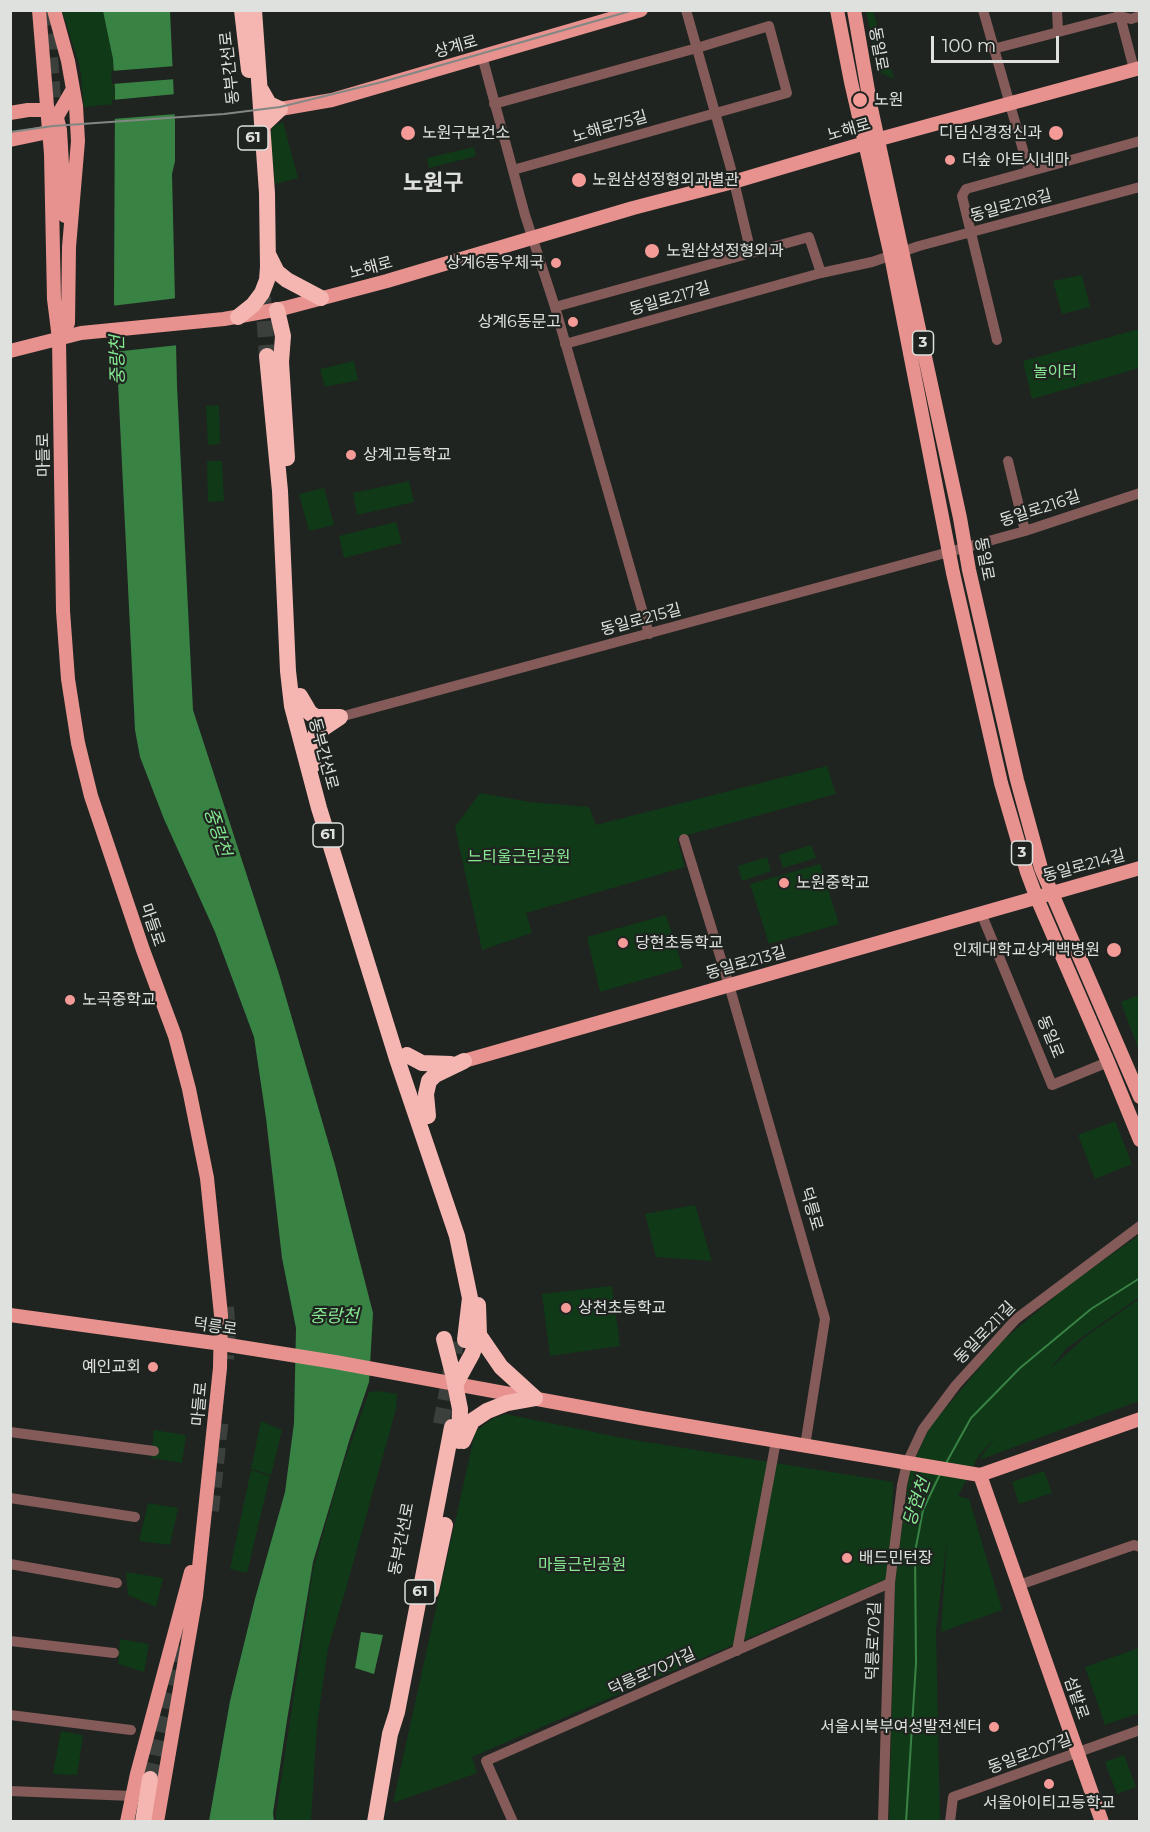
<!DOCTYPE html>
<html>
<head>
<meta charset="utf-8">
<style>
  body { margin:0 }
  #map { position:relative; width:1150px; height:1832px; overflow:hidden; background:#1f2420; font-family:Montserrat,sans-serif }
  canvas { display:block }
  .frame { position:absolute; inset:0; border:12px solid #dee1de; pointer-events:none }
  .scale { position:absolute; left:931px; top:36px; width:128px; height:27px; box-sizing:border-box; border:3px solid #dee1de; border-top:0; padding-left:8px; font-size:18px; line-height:21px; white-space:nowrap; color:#dee1de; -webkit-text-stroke:4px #1f2420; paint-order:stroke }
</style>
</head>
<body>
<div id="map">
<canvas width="1150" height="1832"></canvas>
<div class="frame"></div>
<div class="scale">100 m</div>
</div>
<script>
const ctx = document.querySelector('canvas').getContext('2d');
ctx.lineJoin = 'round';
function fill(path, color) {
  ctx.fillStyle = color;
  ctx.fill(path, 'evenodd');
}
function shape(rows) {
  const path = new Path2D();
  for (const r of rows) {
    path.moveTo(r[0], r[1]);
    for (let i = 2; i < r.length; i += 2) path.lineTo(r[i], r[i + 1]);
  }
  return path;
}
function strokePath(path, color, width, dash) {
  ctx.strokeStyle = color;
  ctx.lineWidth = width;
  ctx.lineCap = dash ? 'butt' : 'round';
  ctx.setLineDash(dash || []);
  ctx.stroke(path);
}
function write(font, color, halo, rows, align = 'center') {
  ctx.font = font + ' Montserrat,"Noto Sans KR",sans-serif';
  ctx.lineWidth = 4.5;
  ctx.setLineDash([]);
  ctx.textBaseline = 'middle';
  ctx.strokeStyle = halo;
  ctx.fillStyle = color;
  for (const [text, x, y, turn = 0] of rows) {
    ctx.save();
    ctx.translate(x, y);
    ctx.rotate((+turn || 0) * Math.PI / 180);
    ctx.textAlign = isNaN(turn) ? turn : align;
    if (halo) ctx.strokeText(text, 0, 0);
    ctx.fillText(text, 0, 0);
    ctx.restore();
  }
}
const green = shape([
  [62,11,103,11,113,59,115,104,84,107,80,67],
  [866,11,873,11,894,79,881,73,874,50],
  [283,122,298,178,275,184,269,137,273,126],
  [474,147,476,156,429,168,427,158],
  [1082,275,1090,307,1062,314,1053,281],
  [1139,329,1139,368,1032,399,1023,361],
  [354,361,358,380,325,387,320,369],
  [219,405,220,444,208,445,206,406],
  [207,461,222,461,224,501,208,502],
  [409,481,414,502,357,515,353,493],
  [324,488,334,525,309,531,299,494],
  [396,522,402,543,344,558,339,536],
  [827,766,836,794,677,838,685,867,526,913,532,933,482,950,455,827,480,793,530,802,589,807,596,825],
  [811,845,816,858,783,868,779,855],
  [767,857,771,871,742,881,738,866],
  [820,864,839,924,769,944,750,884],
  [666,915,683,968,600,992,587,937],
  [1139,995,1140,995,1139,1051,1121,1002],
  [1115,1121,1132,1164,1095,1179,1078,1135],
  [695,1205,712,1261,656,1257,645,1214],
  [1139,1235,1139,1297,1067,1348,1050,1369,1085,1337,1139,1299,1139,1401,979,1460,998,1434,978,1457,958,1496,969,1499,1002,1610,941,1632,947,1539,936,1630,940,1821,889,1822,895,1583,909,1474,929,1428,1001,1342,1066,1287],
  [612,1286,620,1346,550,1356,542,1294],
  [378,1391,397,1394,396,1409,345,1592,328,1648,317,1725,311,1821,276,1821,276,1813,313,1569,342,1468,369,1392],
  [505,1414,628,1439,893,1482,891,1577,472,1757,477,1773,393,1803,475,1432,495,1417,499,1417],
  [261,1421,282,1430,271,1475,251,1469],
  [154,1430,186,1435,182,1463,151,1458],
  [251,1470,270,1476,247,1573,230,1569],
  [1044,1471,1052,1493,1019,1504,1012,1482],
  [148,1503,178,1508,170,1545,139,1541],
  [126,1572,163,1578,156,1607,128,1595],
  [120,1639,149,1644,144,1672,118,1664],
  [1139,1648,1139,1713,1105,1725,1085,1667],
  [61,1731,83,1735,77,1775,53,1774],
  [1124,1755,1136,1787,1117,1794,1105,1762]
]);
const water = shape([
  [103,11,170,11,175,122,175,161,172,174,177,386,193,710,279,974,335,1165,373,1313,369,1382,350,1438,313,1562,287,1720,273,1813,274,1821,209,1821,230,1701,255,1599,285,1492,294,1423,296,1328,282,1258,266,1118,254,1037,215,932,164,819,140,757,135,730,114,301,115,90,113,59],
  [361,1632,383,1635,374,1674,355,1668]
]);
const pier = shape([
  [176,66,176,79,112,84,111,71],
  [176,94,176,101,173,102,176,102,177,114,112,119,112,100],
  [178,298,179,345,113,352,111,306]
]);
const stream = shape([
  [945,1465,971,1418,1020,1368,1091,1309,1140,1278],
  [906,1822,916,1663,915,1552,923,1510,941,1472]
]);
const highwayTunnel = shape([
  [45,10,48,27,55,129],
  [263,297,267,356],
  [226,1307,228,1333,226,1359],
  [441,1424,456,1342],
  [211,1511,221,1417],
  [150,1779,188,1609]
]);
const minor = shape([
  [686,10,731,169,751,253],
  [983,10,1029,171],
  [1057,10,1058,32],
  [1119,12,1134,69],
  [993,49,1120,16,1131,19,1140,16],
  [482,56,525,215,555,307,649,634],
  [494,104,697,48,769,26,787,93,513,170],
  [555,307,809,237,821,273],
  [997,340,962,196,966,189,1140,141],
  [565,344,821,273,872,262,919,246,1140,187],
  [1008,461,1025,531],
  [340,717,949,552,1025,531,1140,493],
  [684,839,729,985,825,1319,805,1446],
  [981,913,1052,1085,1108,1062],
  [10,1432,154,1451],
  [10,1498,135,1517],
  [10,1564,117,1583],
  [1019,1585,1134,1545,1140,1547],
  [10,1641,114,1653],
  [737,1651,776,1441],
  [10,1715,131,1730],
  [10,1791,132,1796],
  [513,1822,486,1761,890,1583],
  [883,1822,890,1583,902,1485,907,1463,923,1429,956,1385,1016,1319,1140,1226],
  [950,1822,953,1797,1140,1730]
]);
const major = shape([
  [39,10,51,154,54,299,59,339,63,611,68,679,78,743,91,796,143,950,175,1036,189,1089,207,1178,221,1315,220,1368,196,1596,157,1822],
  [54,10,68,61,76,106,78,141,69,247,68,323,59,339],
  [837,10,851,82,891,256,953,573,1001,783,1027,872,1036,896,1108,1062,1140,1140],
  [854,10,871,108,960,518,969,570,1017,780,1041,868,1140,1097],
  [280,109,332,100,641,10],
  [10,113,28,110,47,110,57,118,60,130,65,216],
  [10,140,48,132,73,89],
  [10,351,81,333,224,319,285,308,387,281,633,208,733,182,865,143,1140,68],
  [464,1061,1140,868],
  [10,1315,222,1344,335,1362,641,1418,980,1475,1140,1419],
  [980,1475,1102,1822],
  [127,1822,137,1774,191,1572]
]);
const highway = shape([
  [242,10,249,70],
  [261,90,269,104,280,109,262,126],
  [268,254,277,272,287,280,321,298],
  [277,310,283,336,281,362,287,458],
  [238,317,253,305,262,293,267,280,268,267,267,193,254,10],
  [267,356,280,491,288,671,292,706,319,808,397,1059,457,1236,470,1298,465,1340],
  [300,696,310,713,316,717,340,717],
  [313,765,311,748,316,733,340,717],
  [407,1055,422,1063,451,1064],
  [428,1116,426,1094,429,1081,435,1075,464,1061],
  [479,1335,501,1367,535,1398],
  [444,1339,453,1374,460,1409,459,1441],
  [455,1385,472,1354,479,1335,478,1305],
  [463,1441,472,1421,487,1411,507,1403,535,1398],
  [431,1591,445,1525],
  [143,1822,150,1779],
  [375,1822,390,1734,397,1712,452,1427]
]);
const rail = shape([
  [10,132,53,126,224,114,280,107,382,82,634,10]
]);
const markers = [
  [860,100,8,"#f59b97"],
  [408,133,8,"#f59b97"],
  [1056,133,8,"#f59b97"],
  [950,160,6,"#f59b97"],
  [579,180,8,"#f59b97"],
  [652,251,8,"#f59b97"],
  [556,263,6,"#f59b97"],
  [573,322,6,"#f59b97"],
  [351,455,6,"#f59b97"],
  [784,883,6,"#f59b97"],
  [623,943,6,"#f59b97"],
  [1114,950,8,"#f59b97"],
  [70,1000,6,"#f59b97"],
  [566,1308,6,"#f59b97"],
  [153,1367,6,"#f59b97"],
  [847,1558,6,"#f59b97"],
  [994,1727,6,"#f59b97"],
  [1049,1784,6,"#f59b97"]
];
const shields = [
  [253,138,30],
  [923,343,21],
  [328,835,30],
  [1022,853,21],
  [420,1592,30]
];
const shieldNames = [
  ["61",253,138],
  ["3",923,343],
  ["61",328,835],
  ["3",1022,853],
  ["61",420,1592]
];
const streetNames = [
  ["상계로",456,47,-16],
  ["동일로",878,49,80],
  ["동부간선로",230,68,-96],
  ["노해로75길",610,127,-16],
  ["노해로",849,130,-16],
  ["동일로218길",1011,206,-15],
  ["노해로",371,268,-15],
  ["동일로217길",670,299,-16],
  ["마들로",44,455,-91],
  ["동일로216길",1040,509,-18],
  ["동일로",984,559,79],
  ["동일로215길",641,620,-15],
  ["동부간선로",323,754,75],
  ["동일로214길",1084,866,-15],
  ["마들로",152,925,71],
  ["동일로213길",746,963,-16],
  ["동일로",1050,1037,68],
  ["덕릉로",811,1209,74],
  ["덕릉로",215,1327,8],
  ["동일로211길",985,1333,-46],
  ["마들로",200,1404,-85],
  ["동부간선로",402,1539,-79],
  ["덕릉로70길",874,1641,-88],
  ["덕릉로70가길",652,1672,-24],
  ["섬밭로",1076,1698,71],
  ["동일로207길",1030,1754,-20]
];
const poiNames = [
  ["노원",874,100],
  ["노원구보건소",422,133],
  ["디딤신경정신과",1042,133,"right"],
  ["더숲 아트시네마",962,160],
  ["노원삼성정형외과별관",592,180],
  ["노원삼성정형외과",666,251],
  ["상계6동우체국",544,263,"right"],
  ["상계6동문고",561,322,"right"],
  ["상계고등학교",363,455],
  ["노원중학교",796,883],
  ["당현초등학교",635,943],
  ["인제대학교상계백병원",1100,950,"right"],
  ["노곡중학교",82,1000],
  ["상천초등학교",578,1308],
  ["예인교회",141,1367,"right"],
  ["배드민턴장",859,1558],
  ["서울시북부여성발전센터",982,1727,"right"],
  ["서울아이티고등학교",1049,1803,"center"]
];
const parkNames = [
  ["놀이터",1055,372],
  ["느티울근린공원",519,857],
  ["마들근린공원",582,1565]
];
const waterNames = [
  ["중랑천",118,360,-91],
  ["중랑천",217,832,72],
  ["중랑천",334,1317],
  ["당현천",917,1502,-71]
];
const districtNames = [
  ["노원구",433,184]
];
fill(green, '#103917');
fill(water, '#388344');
fill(pier, '#1f2420');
strokePath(stream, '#388344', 2);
strokePath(highwayTunnel, '#3c403c', 16, [16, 8]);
strokePath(minor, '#845b59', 10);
strokePath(major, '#e7928e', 14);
strokePath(highway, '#f5b6b2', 16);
strokePath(rail, '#838783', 2);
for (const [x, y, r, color] of markers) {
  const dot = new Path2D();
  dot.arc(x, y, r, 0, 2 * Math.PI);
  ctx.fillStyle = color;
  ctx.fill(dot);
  strokePath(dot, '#1f2420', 2);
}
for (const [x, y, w] of shields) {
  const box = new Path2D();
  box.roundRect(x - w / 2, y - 12, w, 24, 4.5);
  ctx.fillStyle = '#1f2420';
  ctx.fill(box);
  strokePath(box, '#dee1de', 1.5);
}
write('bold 15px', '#dee1de', null, shieldNames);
write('16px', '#dee1de', '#1f2420', streetNames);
write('16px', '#dee1de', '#1f2420', poiNames, 'left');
write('16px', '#87ea93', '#1f2420', parkNames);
write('italic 18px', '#85e891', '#1f2420', waterNames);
write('bold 22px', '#dee1de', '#1f2420', districtNames);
</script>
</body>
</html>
